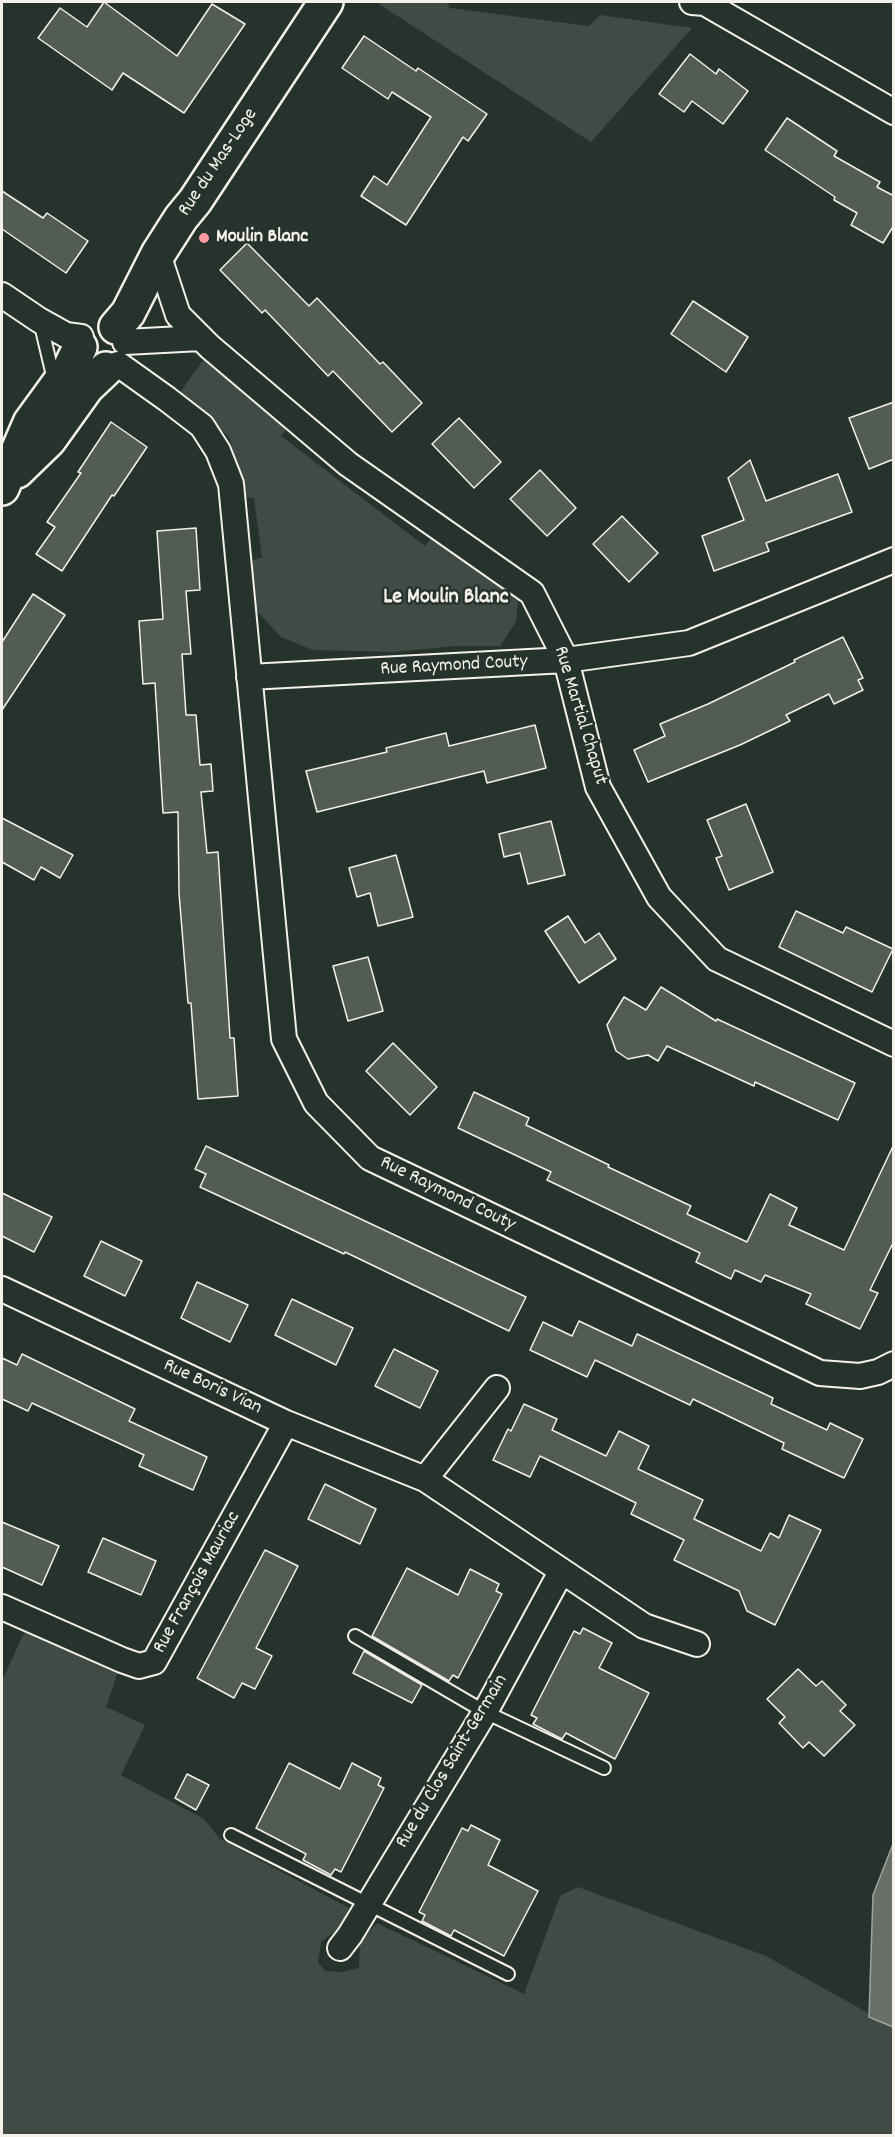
<!DOCTYPE html>
<html>
<head>
<meta charset="utf-8">
<style>
  body { margin:0 }
  #map { position:relative; width:895px; height:2137px; overflow:hidden; background:#26332d; font-family:Dekko,sans-serif }
  canvas { display:block }
  .frame { position:absolute; inset:0; border:3px solid #f4f1e8; pointer-events:none }
</style>
</head>
<body>
<div id="map">
<canvas width="895" height="2137"></canvas>
<div class="frame"></div>
</div>
<script>
const ctx = document.querySelector('canvas').getContext('2d');
ctx.lineJoin = 'round';
function fill(path, color) {
  ctx.fillStyle = color;
  ctx.fill(path, 'evenodd');
}
function shape(rows) {
  const path = new Path2D();
  for (const r of rows) {
    path.moveTo(r[0], r[1]);
    for (let i = 2; i < r.length; i += 2) path.lineTo(r[i], r[i + 1]);
  }
  return path;
}
function strokePath(path, color, width, dash) {
  ctx.strokeStyle = color;
  ctx.lineWidth = width;
  ctx.lineCap = dash ? 'butt' : 'round';
  ctx.setLineDash(dash || []);
  ctx.stroke(path);
}
function write(font, color, halo, rows, align = 'center') {
  ctx.font = font + ' Dekko,sans-serif';
  ctx.lineWidth = 5;
  ctx.setLineDash([]);
  ctx.textBaseline = 'middle';
  ctx.strokeStyle = halo;
  ctx.fillStyle = color;
  for (const [text, x, y, turn = 0] of rows) {
    ctx.save();
    ctx.translate(x, y);
    ctx.rotate((+turn || 0) * Math.PI / 180);
    ctx.textAlign = isNaN(turn) ? turn : align;
    if (halo) ctx.strokeText(text, 0, 0);
    ctx.fillText(text, 0, 0);
    ctx.restore();
  }
}
const green = shape([
  [376,2,447,2,450,8,589,26,600,15,692,28,591,142],
  [204,359,288,428,281,436,425,546,432,538,501,586,518,601,516,622,500,646,456,646,394,652,313,650,281,637,255,609,251,561,262,557,254,498,244,497,230,438,180,392],
  [30,1620,122,1660,106,1707,145,1725,121,1775,204,1819,220,1839,349,1908,339,1928,321,1942,318,1962,325,1971,341,1972,359,1968,360,1942,377,1923,524,1994,560,1896,578,1887,766,1956,893,2027,893,2135,2,2136,2,1681]
]);
const water = shape([
  [893,1844,893,2027,869,2017,873,1895,893,1844]
]);
const building = shape([
  [104,2,177,56,212,4,245,24,184,113,123,73,112,90,38,38,60,8,87,27,104,2],
  [364,36,416,71,418,68,487,114,468,141,463,137,406,225,361,196,374,176,387,185,431,117,392,92,388,99,342,68,364,36],
  [690,54,716,74,719,69,748,91,723,124,692,101,684,112,659,94,690,54],
  [787,118,837,151,834,156,880,182,877,187,894,196,894,225,883,243,851,225,857,213,834,200,835,197,765,150,787,118],
  [2,191,43,218,47,213,88,241,66,273,2,229,2,191],
  [247,243,309,306,317,298,380,364,383,362,422,403,392,432,333,371,328,376,265,310,262,313,220,270,247,243],
  [693,301,748,337,726,372,671,334,693,301],
  [894,402,894,459,869,469,849,418,894,402],
  [459,418,501,462,474,488,432,444,459,418],
  [111,422,147,447,114,496,112,495,62,571,36,554,55,527,47,522,81,473,78,472,111,422],
  [750,460,766,501,838,474,852,512,766,543,769,551,714,571,702,536,744,520,728,478,750,460],
  [540,470,576,508,547,536,510,499,540,470],
  [622,516,658,553,629,582,593,544,622,516],
  [196,528,200,590,186,591,191,654,182,654,186,715,196,715,200,765,211,764,213,791,201,792,207,853,218,852,230,1038,234,1038,238,1096,198,1099,191,1003,188,1003,179,893,178,812,163,813,155,683,143,684,139,621,163,619,157,531,196,528],
  [33,594,65,615,2,710,2,642,33,594],
  [843,637,863,678,858,680,863,690,834,704,829,694,786,715,790,721,740,745,648,782,634,750,665,736,660,724,708,704,795,662,794,660,843,637],
  [535,725,546,768,487,783,484,771,317,812,306,771,387,752,386,748,446,733,449,746,535,725],
  [746,804,773,872,729,890,716,858,722,856,707,820,746,804],
  [2,818,73,855,60,878,41,867,34,880,2,862,2,818],
  [551,821,565,875,528,884,520,853,504,857,499,834,551,821],
  [396,855,413,917,378,926,370,893,357,897,349,868,396,855],
  [796,911,843,933,846,927,893,949,872,992,779,947,796,911],
  [568,916,585,943,599,933,616,959,579,983,545,931,568,916],
  [368,957,383,1011,348,1021,333,966,368,957],
  [661,987,716,1021,717,1019,855,1083,838,1120,755,1082,754,1086,667,1046,658,1061,648,1055,628,1059,616,1051,607,1025,624,997,646,1010,661,987],
  [393,1043,437,1087,410,1115,366,1071,393,1043],
  [474,1092,529,1118,526,1125,609,1165,608,1167,691,1206,687,1214,747,1242,770,1194,797,1208,789,1225,844,1250,894,1144,894,1241,870,1290,878,1293,860,1329,806,1304,811,1294,765,1275,761,1282,735,1270,731,1279,696,1262,700,1253,547,1180,551,1172,458,1128,474,1092],
  [206,1146,526,1297,509,1331,345,1252,344,1254,200,1187,206,1174,195,1169,206,1146],
  [2,1193,52,1217,34,1252,2,1236,2,1193],
  [101,1241,142,1261,125,1296,84,1276,101,1241],
  [197,1282,248,1305,230,1342,181,1318,197,1282],
  [292,1299,353,1328,336,1365,275,1335,292,1299],
  [579,1321,632,1346,637,1334,773,1398,771,1404,827,1430,830,1423,863,1439,844,1478,782,1449,784,1443,693,1399,690,1405,595,1360,587,1377,530,1350,543,1322,572,1336,579,1321],
  [394,1349,438,1371,420,1408,375,1386,394,1349],
  [22,1354,135,1409,129,1421,207,1457,193,1490,139,1466,144,1455,32,1403,28,1411,2,1399,2,1358,17,1365,22,1354],
  [524,1404,557,1419,552,1430,606,1456,619,1431,649,1446,638,1469,703,1500,694,1519,761,1551,770,1533,779,1538,789,1515,821,1530,775,1625,747,1611,739,1591,674,1560,684,1540,631,1514,636,1503,540,1456,530,1477,493,1460,508,1429,511,1431,524,1404],
  [325,1484,376,1509,360,1544,308,1519,325,1484],
  [2,1522,59,1546,42,1585,2,1567,2,1522],
  [103,1538,156,1561,141,1595,88,1572,103,1538],
  [265,1550,298,1566,256,1648,272,1656,255,1689,242,1683,234,1698,197,1678,265,1550],
  [407,1568,458,1595,470,1569,499,1584,496,1591,502,1594,458,1678,453,1675,449,1681,372,1636,407,1568],
  [583,1628,612,1643,599,1668,649,1693,615,1759,566,1733,562,1739,558,1737,533,1724,537,1718,531,1715,574,1631,580,1634,583,1628],
  [364,1651,422,1685,412,1703,353,1673,364,1651],
  [798,1669,816,1686,822,1681,846,1705,840,1711,855,1725,824,1756,809,1742,803,1748,779,1723,785,1717,767,1699,798,1669],
  [289,1763,340,1789,352,1763,381,1778,378,1785,384,1788,341,1872,335,1869,331,1875,303,1860,306,1854,256,1828,289,1763],
  [187,1774,209,1785,196,1810,175,1798,187,1774],
  [471,1825,500,1840,488,1865,538,1891,504,1956,454,1930,451,1936,422,1921,425,1915,419,1912,462,1828,468,1831,471,1825]
]);
const service = shape([
  [40,321,54,380],
  [355,1636,485,1712,604,1768],
  [231,1835,508,1974]
]);
const minor = shape([
  [692,2,705,3,894,112],
  [158,254,178,315,210,347,348,464,532,593,566,660,598,787,659,897,717,959,894,1044],
  [2,295,39,320,66,335,81,337],
  [125,342,201,338],
  [118,364,167,399,202,426,218,451,231,484,284,1039,316,1103,370,1158,820,1373,860,1376,878,1372,894,1364],
  [249,677,566,660,689,643,894,560],
  [2,1289,286,1423,425,1479,497,1388],
  [425,1479,644,1626,697,1644],
  [2,1607,122,1660,139,1666,154,1662,286,1423],
  [340,1948,350,1935,485,1712,561,1572]
]);
const secondary = shape([
  [116,327,128,313,158,254,181,218,195,201,326,2],
  [17,471,49,440,87,387,106,369],
  [2,488,30,423,70,368,80,347]
]);
const markers = [
  [204,238,6,"#ff9aa2"]
];
const streetNames = [
  ["Rue du Mas-Loge",219,163,-56],
  ["Rue Raymond Couty",454,667,-3],
  ["Rue Martial Chaput",579,716,73],
  ["Rue Raymond Couty",447,1195,26],
  ["Rue Boris Vian",212,1388,25],
  ["Rue François Mauriac",198,1583,-61],
  ["Rue du Clos Saint-Germain",453,1762,-59]
];
const poiNames = [
  ["Moulin Blanc",216,238]
];
const quarterNames = [
  ["Le Moulin Blanc",446,599]
];
fill(green, '#414b45');
fill(water, '#676f68');
strokePath(water, '#9fa39b', 1.5);
fill(building, '#525c55');
strokePath(building, '#f4f1e8', 1.5);
strokePath(service, '#f4f1e8', 16);
strokePath(minor, '#f4f1e8', 28);
strokePath(secondary, '#f4f1e8', 38);
strokePath(service, '#26332d', 12);
strokePath(minor, '#26332d', 24);
strokePath(secondary, '#26332d', 33);
for (const [x, y, r, color] of markers) {
  const dot = new Path2D();
  dot.arc(x, y, r, 0, 2 * Math.PI);
  ctx.fillStyle = color;
  ctx.fill(dot);
  strokePath(dot, '#26332d', 2);
}
write('20px', '#f4f1e8', '#26332d', streetNames);
write('bold 20px', '#f4f1e8', '#26332d', poiNames, 'left');
write('bold 22px', '#f4f1e8', '#26332d', quarterNames);
</script>
</body>
</html>
